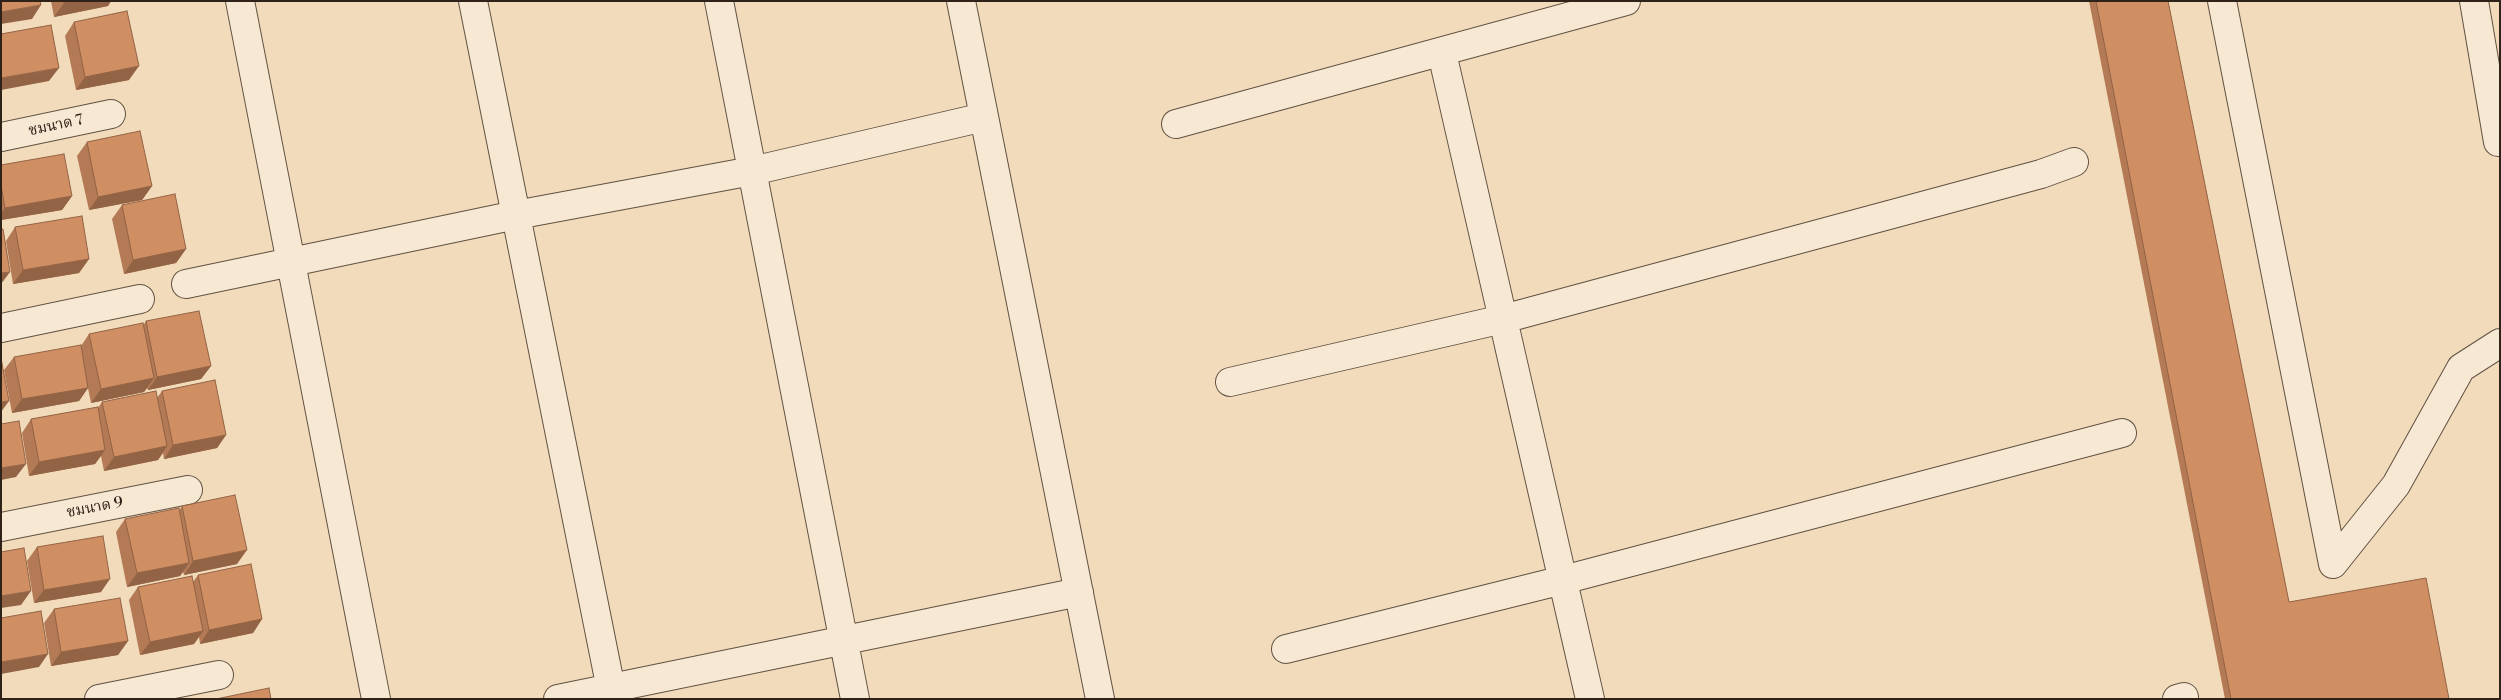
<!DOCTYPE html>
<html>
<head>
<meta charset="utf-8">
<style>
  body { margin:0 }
  #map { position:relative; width:2501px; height:700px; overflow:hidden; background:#f2dbbb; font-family:"Libre Bodoni",serif }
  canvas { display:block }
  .frame { position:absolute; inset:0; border:2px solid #2f2319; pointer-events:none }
</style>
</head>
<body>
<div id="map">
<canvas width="2501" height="700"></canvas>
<div class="frame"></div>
</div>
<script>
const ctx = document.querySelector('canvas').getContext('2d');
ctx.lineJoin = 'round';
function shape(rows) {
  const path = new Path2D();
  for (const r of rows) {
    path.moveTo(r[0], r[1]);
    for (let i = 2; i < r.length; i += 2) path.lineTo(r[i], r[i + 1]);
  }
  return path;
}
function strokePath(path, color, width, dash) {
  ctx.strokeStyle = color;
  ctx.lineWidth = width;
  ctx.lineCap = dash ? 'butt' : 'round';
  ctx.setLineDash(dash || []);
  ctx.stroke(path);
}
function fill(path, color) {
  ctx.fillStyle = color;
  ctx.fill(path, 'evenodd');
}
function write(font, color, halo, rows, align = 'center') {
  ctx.font = font + ' "Libre Bodoni","Noto Serif Thai",serif';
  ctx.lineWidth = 4;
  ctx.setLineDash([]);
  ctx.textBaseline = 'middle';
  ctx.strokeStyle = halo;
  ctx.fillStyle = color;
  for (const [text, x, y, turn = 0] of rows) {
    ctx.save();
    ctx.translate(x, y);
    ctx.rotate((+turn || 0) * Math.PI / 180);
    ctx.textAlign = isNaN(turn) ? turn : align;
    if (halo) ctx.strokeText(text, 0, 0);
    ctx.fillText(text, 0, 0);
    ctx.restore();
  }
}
const minor = shape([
  [240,1,376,699],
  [473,1,613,699],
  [719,1,855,699],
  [961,1,1100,699],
  [2222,1,2333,564],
  [2474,1,2498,142],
  [1442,53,1590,699],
  [1176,124,1626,1],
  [1,137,111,114],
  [186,284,516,215,752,171,984,117],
  [1,328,140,299],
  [1230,382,1503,319,2041,174,2074,162],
  [1,527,188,490],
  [2333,564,2396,485,2461,368,2500,343],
  [1286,649,1563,580,2122,433],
  [99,699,219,675],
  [558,699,1079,592],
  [2177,699,2184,697]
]);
const wall = shape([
  [51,1,111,1,108,6,54,17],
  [2089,1,2168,1,2289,602,2449,699,2225,699],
  [74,22,129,80,76,90,65,36],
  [87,142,152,186,142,200,89,210,77,156],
  [1,165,72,196,62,210,1,220],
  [122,205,186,249,176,263,124,274,112,219],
  [15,227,89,259,79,273,13,284,6,241],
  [146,321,211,366,201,379,148,390,147,388,144,392,91,403,88,388,79,401,12,413,4,370,14,357,81,346,89,334,143,326],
  [162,391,226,435,217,448,164,459,163,453,158,460,104,471,101,456,95,464,29,476,22,433,31,419,98,408,102,402,157,398],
  [182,506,237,564,184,575,183,572,180,576,127,587,116,532,125,519,179,511],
  [37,547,101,592,34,603,27,561],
  [198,575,262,619,253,633,200,644,199,637,194,644,140,655,129,600,138,587,193,582],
  [54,609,128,641,118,655,51,666,44,623]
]);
const shadedWall = shape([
  [73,1,111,1,108,6,54,17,64,3],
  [41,5,32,19,1,24,1,12],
  [139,66,129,80,76,90,85,77],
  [59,68,49,81,1,90,1,78],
  [152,186,142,200,89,210,98,197],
  [72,196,62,210,1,220,1,213,5,208],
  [186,249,176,263,124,274,133,260],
  [89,259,79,273,13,284,23,270],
  [10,272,1,284,1,273],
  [211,366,201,379,148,390,157,377],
  [154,378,144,392,91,403,101,389],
  [88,388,79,401,12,413,22,399],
  [9,401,1,412,1,402],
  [226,435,217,448,164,459,173,445],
  [167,446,158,460,104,471,114,457],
  [105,450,95,464,29,476,39,462],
  [26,464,16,477,1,480,1,468],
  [247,550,237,564,184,575,193,561],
  [189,563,180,576,127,587,137,573],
  [110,579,101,592,34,603,44,590],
  [31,591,21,605,1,608,1,596],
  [262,619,253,633,200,644,209,630],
  [203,631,194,644,140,655,150,642],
  [128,641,118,655,51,666,61,652],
  [48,654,39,667,1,674,1,662]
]);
const building = shape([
  [1,1,40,1,41,5,1,12,1,1],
  [64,1,73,1,64,3,64,1],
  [2096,1,2168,1,2289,602,2426,578,2449,699,2231,699,2096,1],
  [127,11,139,66,85,77,74,22,127,11],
  [51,25,59,68,1,78,1,34,51,25],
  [140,131,152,186,98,197,87,142,140,131],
  [64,154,72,196,5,208,1,185,1,165,64,154],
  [175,194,186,249,133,260,122,205,175,194],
  [82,216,89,259,23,270,15,227,82,216],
  [1,229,3,229,10,272,1,273,1,229],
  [199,311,211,366,157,377,146,321,199,311],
  [143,323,154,378,101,389,89,334,143,323],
  [81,345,88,388,22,399,14,357,81,345],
  [1,358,9,401,1,402,1,358],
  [215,380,226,435,173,445,162,391,215,380],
  [156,391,167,446,114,457,102,402,156,391],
  [98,407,105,450,39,462,31,419,98,407],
  [19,421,26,464,1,468,1,424,19,421],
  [235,495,247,550,193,561,182,506,235,495],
  [179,508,189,563,137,573,125,519,179,508],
  [103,536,110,579,44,590,37,547,103,536],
  [24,548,31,591,1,596,1,552,24,548],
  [251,564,262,619,209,630,198,575,251,564],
  [192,576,203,631,150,642,138,587,192,576],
  [120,598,128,641,61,652,54,609,120,598],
  [41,611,48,654,1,662,1,618,41,611],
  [269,688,271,699,216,699,269,688]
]);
const streetNames = [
  ["ชมนาด 7",56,126,-12],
  ["ชมนาด 9",95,508,-11]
];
strokePath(minor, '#605142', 30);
strokePath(minor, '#f7e8d3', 28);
fill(wall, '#b37a55');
fill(shadedWall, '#926345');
fill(building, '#d08e63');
strokePath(building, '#926345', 1);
write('15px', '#2f2319', '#f7e8d3', streetNames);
</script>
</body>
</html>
